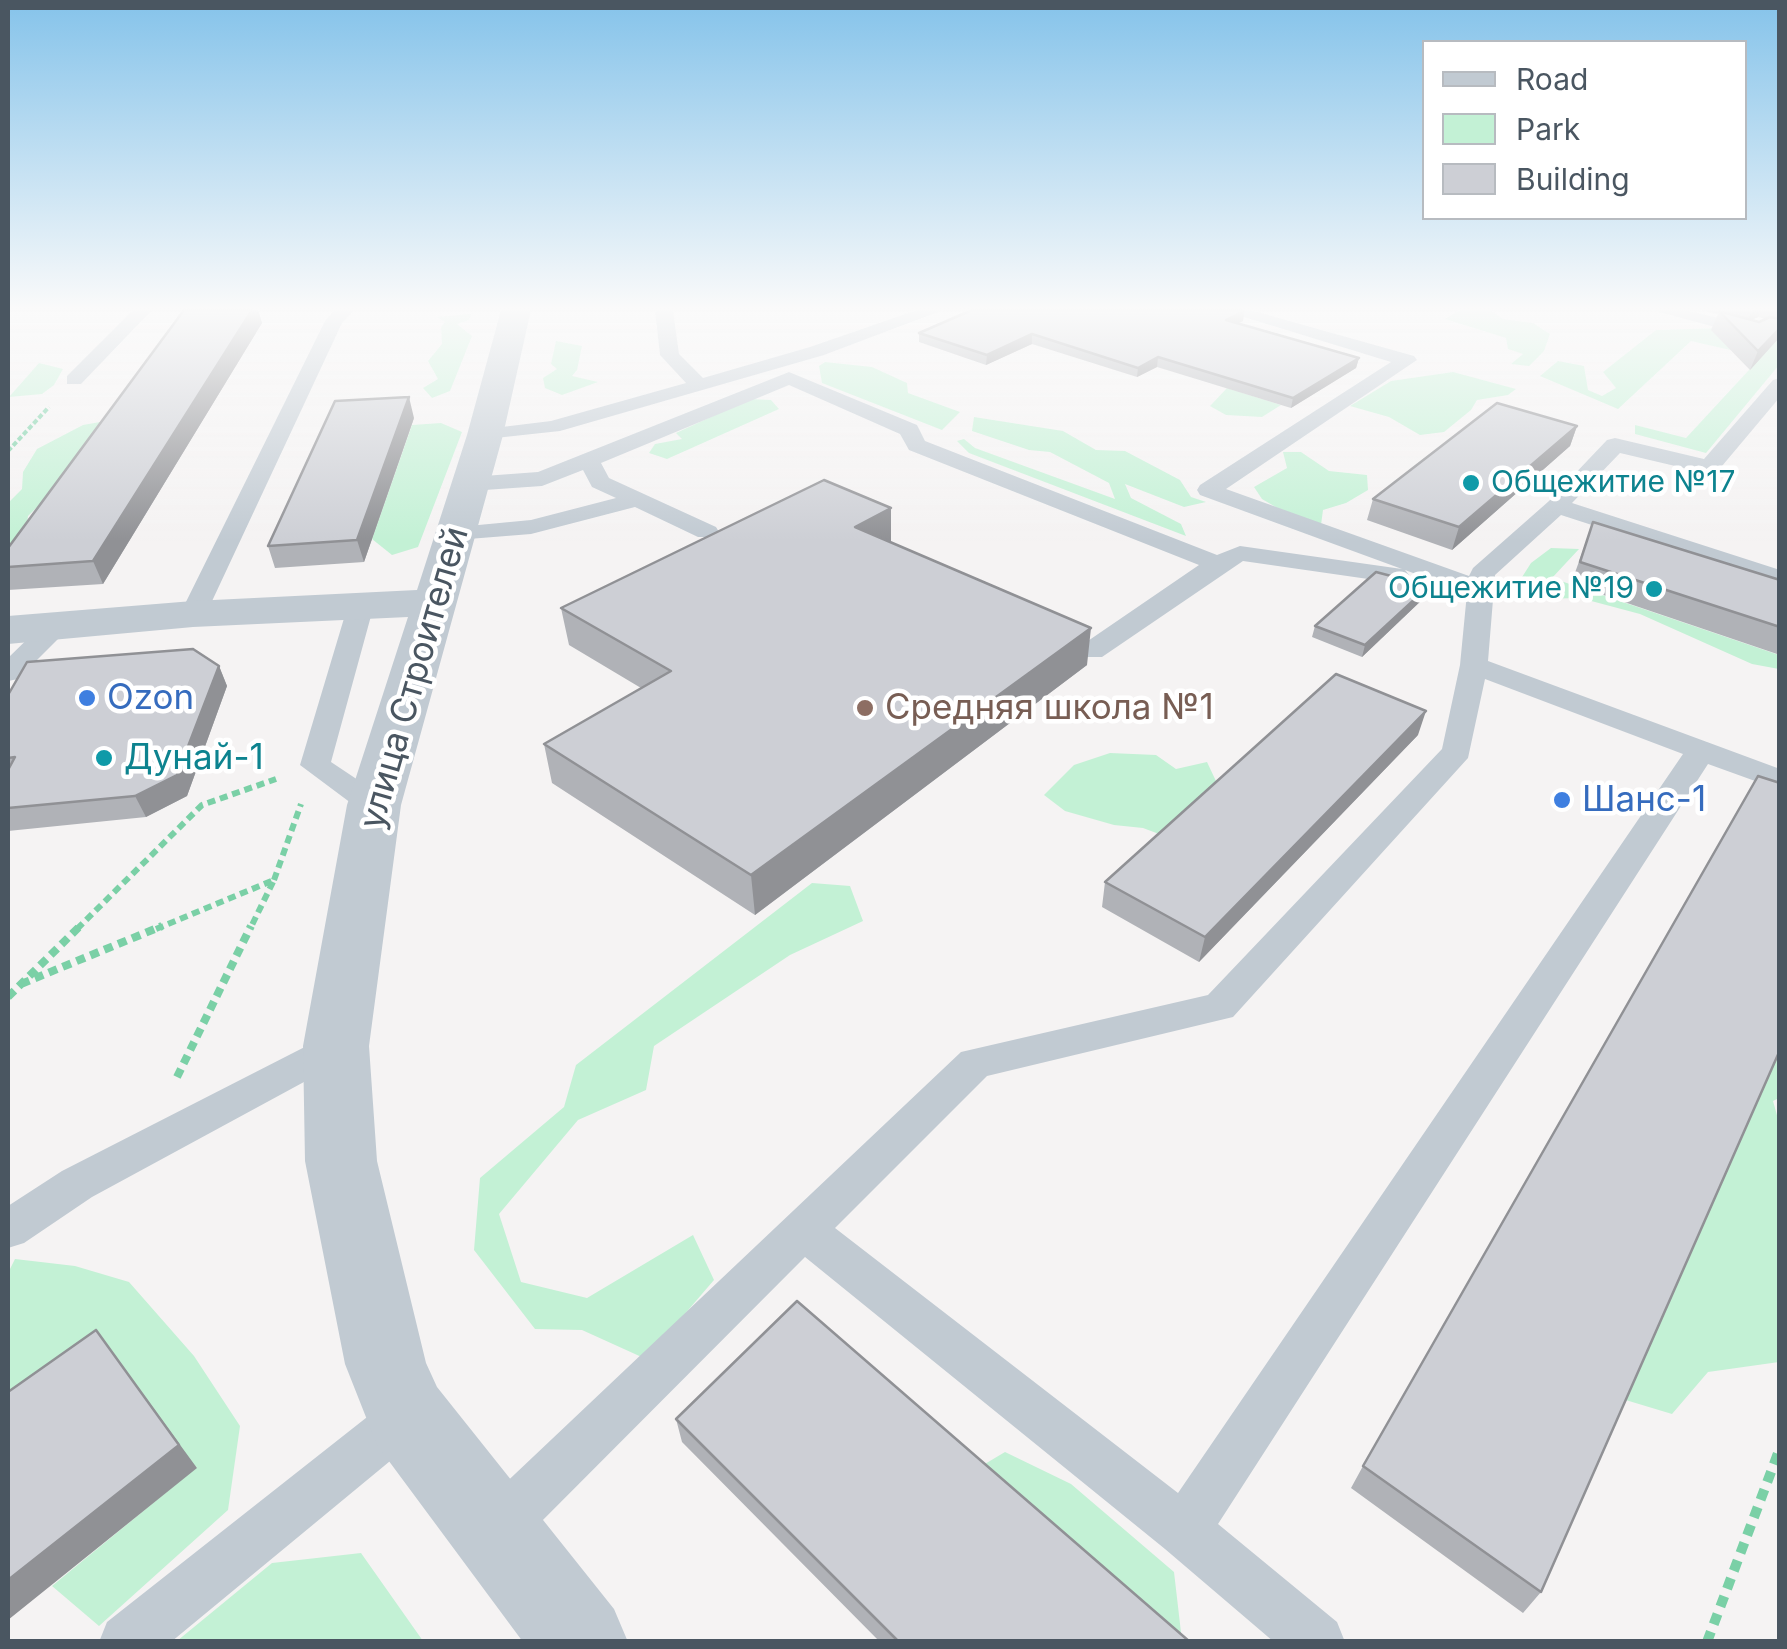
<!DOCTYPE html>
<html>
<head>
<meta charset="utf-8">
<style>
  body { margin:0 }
  #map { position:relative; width:1787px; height:1649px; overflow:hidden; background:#f5f3f3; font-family:Inter,sans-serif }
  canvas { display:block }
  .frame { position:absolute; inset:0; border:10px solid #4a5661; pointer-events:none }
  .legend { position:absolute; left:1422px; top:40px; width:325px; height:180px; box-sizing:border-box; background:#fff; border:2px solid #b7bbc0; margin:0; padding:12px 18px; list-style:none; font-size:30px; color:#4a5661 }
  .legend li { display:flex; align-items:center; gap:20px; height:50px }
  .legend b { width:50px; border:2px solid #b7bbc0 }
</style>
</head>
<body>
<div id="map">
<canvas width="1787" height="1649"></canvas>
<div class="frame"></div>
<ul class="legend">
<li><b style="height:12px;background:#c1cad2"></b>Road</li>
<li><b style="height:28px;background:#c3f1d5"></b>Park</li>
<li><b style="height:28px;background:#cdcfd5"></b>Building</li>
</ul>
</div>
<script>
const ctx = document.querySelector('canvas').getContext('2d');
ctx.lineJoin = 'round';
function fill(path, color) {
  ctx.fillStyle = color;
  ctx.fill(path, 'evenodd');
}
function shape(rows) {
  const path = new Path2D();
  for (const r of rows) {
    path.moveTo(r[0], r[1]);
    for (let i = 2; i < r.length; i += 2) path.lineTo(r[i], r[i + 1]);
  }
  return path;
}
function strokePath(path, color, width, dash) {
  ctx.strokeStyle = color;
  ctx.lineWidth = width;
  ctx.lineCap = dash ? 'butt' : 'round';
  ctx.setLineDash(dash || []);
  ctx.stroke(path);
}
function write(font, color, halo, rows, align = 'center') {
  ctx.font = font + ' Inter,sans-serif';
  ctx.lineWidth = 9;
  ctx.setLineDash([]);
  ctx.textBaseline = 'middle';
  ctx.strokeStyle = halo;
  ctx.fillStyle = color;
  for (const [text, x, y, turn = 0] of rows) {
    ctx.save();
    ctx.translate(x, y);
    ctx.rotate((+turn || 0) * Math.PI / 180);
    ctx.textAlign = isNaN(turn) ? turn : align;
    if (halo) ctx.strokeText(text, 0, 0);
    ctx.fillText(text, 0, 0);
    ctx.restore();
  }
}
const green = shape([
  [1460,310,1490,310,1503,319,1533,323,1550,334,1544,351,1529,366,1511,364,1523,354,1508,349,1506,338,1445,319],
  [471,314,469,320,457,324,472,336,450,391,432,398,423,388,438,379,428,361,442,344,441,327,445,322,437,317],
  [1723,328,1779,340,1779,365,1706,453,1635,434,1635,425,1686,438,1761,357,1691,341,1618,409,1540,376,1558,361,1584,366,1588,390,1602,396,1616,388,1603,372,1656,330],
  [556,341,582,346,577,370,572,376,598,382,562,395,545,388,543,378,557,369,551,364],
  [825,362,872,367,907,383,908,393,960,412,942,430,822,383,819,366],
  [39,363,63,369,54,385,42,394,9,397],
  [1453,372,1516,389,1508,395,1477,400,1471,410,1444,432,1420,435,1389,417,1350,406,1391,381],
  [1227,388,1281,405,1262,417,1226,415,1210,406],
  [750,399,771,400,779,409,667,459,649,453,655,444,682,439,676,433],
  [128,417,28,516,26,533,8,563,8,503,22,489,23,472,37,449,83,425],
  [974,417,1063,431,1096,450,1125,451,1180,480,1191,497,1206,502,1184,507,1125,484,1131,498,1181,524,1186,536,969,453,957,441,964,439,975,448,1115,499,1109,483,1050,452,1029,450,972,431],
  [441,423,462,432,418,547,392,555,372,539,412,425],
  [1283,452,1301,452,1329,471,1367,475,1368,490,1346,503,1323,510,1321,525,1279,509,1262,499,1254,487,1287,468],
  [1551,548,1579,549,1552,578,1779,655,1779,669,1752,664,1640,614,1580,598,1535,599,1517,585,1531,563],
  [1110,753,1156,755,1176,769,1207,762,1223,796,1175,840,1143,828,1114,825,1065,811,1044,795,1074,765],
  [812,883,850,886,863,921,790,955,654,1046,646,1090,578,1120,499,1214,521,1282,587,1298,693,1235,714,1280,646,1359,582,1330,535,1329,474,1250,480,1178,564,1107,576,1065],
  [1779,1037,1779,1098,1773,1101,1780,1126,1779,1362,1708,1372,1672,1414,1619,1398],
  [15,1259,75,1266,129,1282,194,1356,240,1426,228,1510,99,1626,52,1586,197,1467,8,1431,8,1273],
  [1005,1452,1071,1484,1174,1572,1182,1641,968,1474],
  [361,1553,423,1641,177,1641,272,1563]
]);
const pathFar3 = shape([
  [8,451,49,407]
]);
const pathFar2 = shape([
  [274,880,301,804],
  [77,929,202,805,276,779],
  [156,929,274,880,250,929]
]);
const pathFar1 = shape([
  [21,984,162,926],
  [8,997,80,926],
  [177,1077,251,926]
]);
const path = shape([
  [1707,1642,1780,1448]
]);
const service = shape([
  [133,310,152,310,81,384,67,384,67,376,133,310],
  [335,310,354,310,342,323,206,614,202,620,184,620,180,614,325,321,335,310],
  [655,310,673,310,679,354,703,378,810,347,917,310,943,310,824,355,560,431,477,440,474,435,477,430,551,421,686,383,660,355,655,310],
  [1221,310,1250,310,1414,356,1417,360,1226,489,1469,576,1473,568,1549,501,1607,440,1615,438,1704,459,1773,380,1780,378,1780,397,1717,472,1709,474,1620,453,1572,503,1780,570,1780,586,1561,515,1495,575,1488,661,1780,769,1780,790,1708,764,1218,1524,1337,1622,1345,1642,1274,1642,1165,1549,805,1257,516,1547,497,1554,478,1547,471,1528,478,1509,961,1052,1208,995,1442,749,1460,665,1467,593,1405,570,1409,575,1405,580,1396,583,1243,561,1102,657,1082,657,1078,651,1082,645,1199,565,909,450,900,434,789,385,601,463,609,478,716,527,719,532,716,537,698,537,635,507,531,534,456,540,447,538,444,533,447,528,531,520,616,498,592,487,583,470,542,486,470,491,459,484,470,477,538,472,789,372,917,425,925,441,1217,555,1240,546,1402,569,1200,495,1197,490,1200,485,1391,362,1221,310],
  [1485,679,1683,754,1178,1493,835,1228,987,1076,1233,1017,1468,758,1485,679],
  [1652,310,1684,310,1748,325,1757,321,1780,325,1780,336,1761,332,1752,337,1652,310],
  [361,597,374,605,331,762,385,798,390,805,385,812,374,815,363,812,300,765,348,605,361,597],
  [56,618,69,626,65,632,18,679,8,681,8,658,47,620,56,618],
  [336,1031,350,1035,355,1046,350,1057,92,1197,24,1243,8,1248,8,1206,62,1171,336,1031],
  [407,1391,424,1399,432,1416,424,1433,171,1642,99,1642,107,1622,390,1399,407,1391]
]);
const minor = shape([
  [501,310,531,310,503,435,401,805,369,1046,377,1161,426,1363,437,1387,614,1609,628,1642,523,1642,377,1445,345,1364,305,1161,303,1046,347,805,408,617,193,627,8,644,8,616,193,601,417,590,467,435,501,310]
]);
const wall = shape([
  [184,310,258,310,262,323,103,584,8,590,8,548],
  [1700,310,1780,310,1780,337,1750,370,1711,330,1718,314],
  [1758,317,1766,319,1759,322,1751,320],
  [1244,311,1243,321,1237,323,1359,358,1356,368,1291,408,1157,367,1137,377,1032,344,986,365,919,342,919,333],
  [414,418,364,562,275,568,268,546],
  [1577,426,1570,446,1452,550,1367,520,1373,499],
  [891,508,891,543,1087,665,755,915,552,783,544,744,641,688,569,645,561,608],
  [1593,522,1780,580,1780,655,1571,584],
  [1429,586,1425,597,1362,657,1312,637,1315,626],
  [219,666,227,686,187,796,146,817,8,831,8,695],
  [1418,735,1199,962,1102,907,1105,882],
  [676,1419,1190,1642,880,1642,682,1442],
  [1363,1466,1541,1592,1523,1613,1351,1488]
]);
const shadedWall = shape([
  [252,310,258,310,262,323,103,584,93,561],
  [1752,310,1761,310,1758,317,1748,321],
  [1244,311,1243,321,1225,330,1226,320],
  [1780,328,1778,339,1750,370,1758,351],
  [1032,334,1032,344,986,365,987,355],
  [1158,357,1157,367,1137,377,1138,368],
  [1359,358,1356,368,1291,408,1293,398],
  [409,397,414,418,364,562,357,540],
  [1577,426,1570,446,1452,550,1459,527],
  [891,508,891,543,855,527],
  [1429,586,1425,597,1362,657,1365,645],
  [1091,628,1087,665,755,915,751,875],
  [219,666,227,686,187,796,146,817,135,796],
  [1426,711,1418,735,1199,962,1205,937],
  [96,1330,197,1468,8,1620,8,1580]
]);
const building = shape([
  [184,310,252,310,93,561,8,567,8,548,184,310],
  [972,310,1242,310,1244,311,1226,320,1359,358,1293,398,1158,357,1138,368,1032,334,987,355,919,333,972,310],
  [1719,311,1759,322,1770,317,1780,319,1780,328,1758,351,1719,311],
  [409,397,357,540,268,546,335,401,409,397],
  [1497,403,1577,426,1459,527,1373,499,1497,403],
  [824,480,891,508,855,527,1091,628,751,875,544,744,671,671,561,608,824,480],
  [1593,522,1780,580,1780,627,1580,562,1593,522],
  [1376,572,1429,586,1365,645,1315,626,1376,572],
  [193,649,219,666,177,775,135,796,8,808,8,770,15,757,8,758,8,695,27,662,193,649],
  [1336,674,1426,711,1205,937,1105,882,1336,674],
  [1758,776,1780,783,1780,1050,1541,1592,1363,1466,1758,776],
  [797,1301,1190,1642,899,1642,676,1419,797,1301],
  [96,1330,179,1445,8,1580,8,1392,96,1330]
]);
const markers = [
  [1471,483,10,"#0f9aa8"],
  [1654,589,10,"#0f9aa8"],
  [87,698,10,"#3f7fe0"],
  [865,708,10,"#8d6e63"],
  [104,758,10,"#0f9aa8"],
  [1562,800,10,"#3f7fe0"]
];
const farCulturenames = [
  ["Общежитие №17",1491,483],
  ["Общежитие №19",1634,589,"right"]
];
const streetNames = [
  ["улица Строителей",415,678,-74]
];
const shopNames = [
  ["Ozon",107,698],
  ["Шанс-1",1582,800]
];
const educationNames = [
  ["Средняя школа №1",885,708]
];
const cultureNames = [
  ["Дунай-1",124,758]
];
fill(green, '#c3f1d5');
strokePath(pathFar3, '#7ad0a6', 4, [5, 2.5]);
strokePath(pathFar2, '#7ad0a6', 6, [8, 5]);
strokePath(pathFar1, '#7ad0a6', 8, [9, 6]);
strokePath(path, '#7ad0a6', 10, [11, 8]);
fill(service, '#c1cad2');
fill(minor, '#c1cad2');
fill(wall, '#b0b2b7');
fill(shadedWall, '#909195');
fill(building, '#cdcfd5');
strokePath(building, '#909195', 2.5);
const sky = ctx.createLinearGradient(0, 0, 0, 541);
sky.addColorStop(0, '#85c3ea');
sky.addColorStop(0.57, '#fafafa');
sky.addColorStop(1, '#fafafa00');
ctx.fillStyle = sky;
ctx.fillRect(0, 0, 1787, 541);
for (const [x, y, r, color] of markers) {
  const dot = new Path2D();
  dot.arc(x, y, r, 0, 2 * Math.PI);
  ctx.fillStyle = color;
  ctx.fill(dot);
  strokePath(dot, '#fff', 4);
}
write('30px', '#0d838f', '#fff', farCulturenames, 'left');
write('35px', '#4a5661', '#fff', streetNames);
write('35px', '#366cbe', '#fff', shopNames, 'left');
write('35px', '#785e54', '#fff', educationNames, 'left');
write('35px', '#0d838f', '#fff', cultureNames, 'left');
</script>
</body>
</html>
